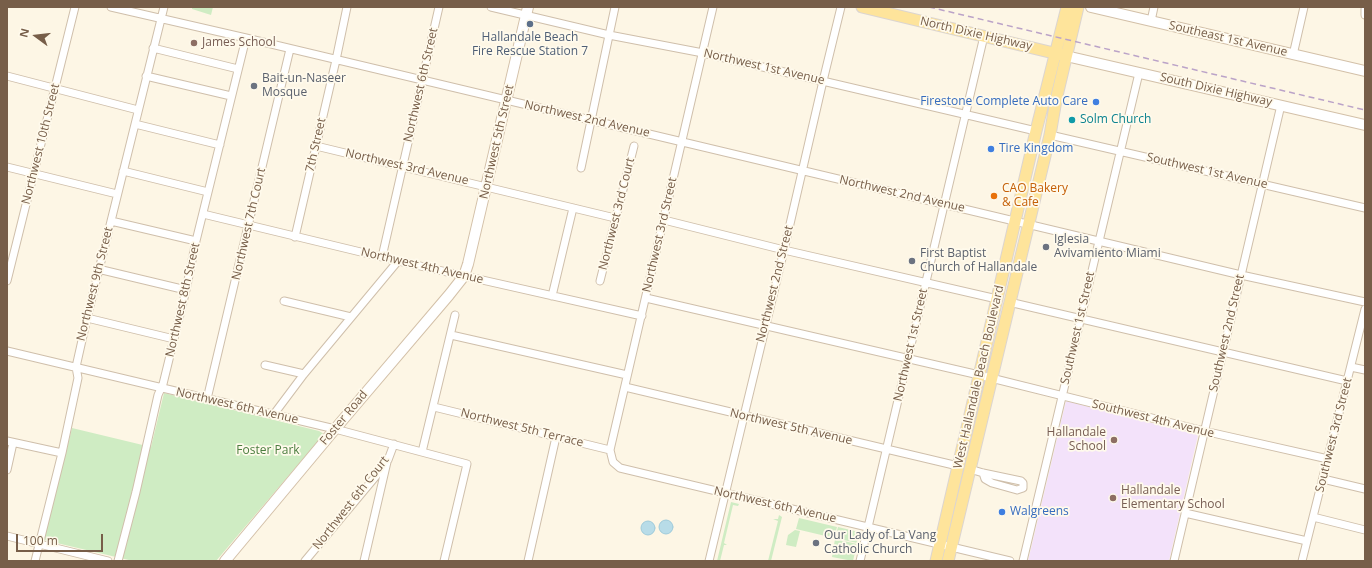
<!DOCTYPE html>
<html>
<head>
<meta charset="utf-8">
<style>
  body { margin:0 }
  #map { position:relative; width:1372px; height:568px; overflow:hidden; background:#fdf6e5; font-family:"Open Sans",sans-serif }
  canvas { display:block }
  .frame { position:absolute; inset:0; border:8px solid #775e49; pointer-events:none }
  .north { position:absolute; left:16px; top:16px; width:40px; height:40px; -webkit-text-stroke:3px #fffaec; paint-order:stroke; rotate:285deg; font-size:11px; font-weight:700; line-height:16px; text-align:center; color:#775e49 }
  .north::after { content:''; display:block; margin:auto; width:14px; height:18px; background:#775e49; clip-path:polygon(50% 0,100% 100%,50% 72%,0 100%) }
  .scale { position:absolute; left:16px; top:534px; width:87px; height:18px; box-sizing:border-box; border:2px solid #775e49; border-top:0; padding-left:5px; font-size:12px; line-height:14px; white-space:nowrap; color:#775e49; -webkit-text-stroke:3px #fffaec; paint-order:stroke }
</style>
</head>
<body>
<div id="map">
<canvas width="1372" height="568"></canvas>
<div class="frame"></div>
<div class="north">N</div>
<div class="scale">100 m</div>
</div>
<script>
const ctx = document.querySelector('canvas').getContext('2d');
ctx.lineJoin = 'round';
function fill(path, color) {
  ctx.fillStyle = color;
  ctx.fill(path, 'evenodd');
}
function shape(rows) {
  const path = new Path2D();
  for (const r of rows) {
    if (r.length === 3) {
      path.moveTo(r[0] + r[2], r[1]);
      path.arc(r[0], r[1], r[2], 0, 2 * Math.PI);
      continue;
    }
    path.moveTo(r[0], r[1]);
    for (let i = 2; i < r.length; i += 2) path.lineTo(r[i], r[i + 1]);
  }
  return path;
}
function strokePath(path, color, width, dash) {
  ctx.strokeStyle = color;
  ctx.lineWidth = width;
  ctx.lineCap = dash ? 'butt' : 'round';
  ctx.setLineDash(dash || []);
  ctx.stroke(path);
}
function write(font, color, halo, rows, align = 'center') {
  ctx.font = font + ' "Open Sans",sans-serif';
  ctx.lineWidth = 3.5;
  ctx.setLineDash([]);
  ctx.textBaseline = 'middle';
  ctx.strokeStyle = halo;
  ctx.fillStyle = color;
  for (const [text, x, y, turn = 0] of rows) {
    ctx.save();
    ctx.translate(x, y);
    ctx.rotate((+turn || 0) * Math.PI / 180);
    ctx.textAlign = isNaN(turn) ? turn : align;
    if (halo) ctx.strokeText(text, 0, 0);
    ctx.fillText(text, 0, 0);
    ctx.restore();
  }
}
const education = shape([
  [1066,401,1198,435,1169,561,1028,561]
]);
const green = shape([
  [192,7,213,7,211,15,192,9],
  [164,393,319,431,324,434,216,561,133,561,44,540,72,428,151,447],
  [731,502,739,504,738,506,733,505,724,543,727,545,724,545,720,561,717,561],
  [779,515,782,517,771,561,768,561,778,521,773,519,778,519],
  [799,518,837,527,834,538,796,529],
  [838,527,859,532,857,543,835,538],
  [795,530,800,531,796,547,786,545,788,535],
  [835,539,857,544,853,561,832,557]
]);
const water = shape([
  [666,527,7],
  [648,528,7]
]);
const street = shape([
  [111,7,246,38,1241,275,1365,302],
  [491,7,609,35,703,53,1036,131],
  [713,7,610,450,613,462,620,468,1010,561],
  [1365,9,1365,15],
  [1151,21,1154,7],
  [153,48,238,69],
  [1293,55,1304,7],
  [7,76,138,110],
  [146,76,231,96],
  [135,124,220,145],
  [1050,135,1365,208],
  [316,146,615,218],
  [7,167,117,194],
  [581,168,615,7],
  [123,171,208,192],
  [203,214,398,261,642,316],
  [664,220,784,250,997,299],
  [111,221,196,241],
  [295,237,336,60,347,7],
  [382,257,439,7],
  [98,269,186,290],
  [7,281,75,7],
  [600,281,634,146],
  [552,296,573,208],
  [646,298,979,375,1204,431,1328,459],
  [284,301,351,317],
  [1009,302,1347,381],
  [87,318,174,339],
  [451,335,627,375],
  [7,351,335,429,467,464,444,561],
  [265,365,304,374],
  [1351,367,1365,370],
  [625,387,958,466],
  [207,399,290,49],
  [434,407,610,450],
  [274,414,304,374,398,261],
  [7,441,62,453],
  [422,452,455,315],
  [970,469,983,473,1021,481,1023,483,1023,488,1017,490,992,483,985,479,983,473],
  [7,470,13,443],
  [1323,479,1365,489],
  [1185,513,1307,541],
  [1313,517,1365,530],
  [7,536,108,561],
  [35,561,62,453,78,378,76,367,87,318,164,7],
  [118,561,136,492,158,395,163,384,186,290,196,241,246,38],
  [305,561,376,476,388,460,394,444],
  [364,561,387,462],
  [528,561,556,437],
  [709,561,784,250,823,81,841,7],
  [860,561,984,36],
  [1023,561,1139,73],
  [1174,561,1281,105],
  [1302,561,1365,309]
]);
const secondary = shape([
  [1091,7,1365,71],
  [1066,56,1365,125],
  [225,561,335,429,449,295,464,276,468,264,528,7]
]);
const primary = shape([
  [862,7,1062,55],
  [936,561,1036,131,1067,7],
  [948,561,1050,135,1056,100,1078,7]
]);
const rail = shape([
  [929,7,1365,110]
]);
const markers = [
  [530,24,4,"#5c6f8a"],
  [194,43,4,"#8d6e63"],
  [254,86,4,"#6b7280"],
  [1096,102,4,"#3f7fe0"],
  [1072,120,4,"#0f9aa8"],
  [991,149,4,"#3f7fe0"],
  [994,196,4,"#e8710a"],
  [1046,247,4,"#6b7280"],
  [912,261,4,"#6b7280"],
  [1114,440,4,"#8d6e63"],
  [1113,498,4,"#8d6e63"],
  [1002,512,4,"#3f7fe0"],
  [816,543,4,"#6b7280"]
];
const streetNames = [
  ["North Dixie Highway",976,34,13],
  ["Southeast 1st Avenue",1228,39,13],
  ["Northwest 1st Avenue",764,67,13],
  ["Northwest 6th Street",421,85,-77],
  ["South Dixie Highway",1216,90,13],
  ["Northwest 2nd Avenue",587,119,13],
  ["Northwest 5th Street",497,142,-77],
  ["Northwest 10th Street",41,144,-76],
  ["7th Street",316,145,-77],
  ["Northwest 3rd Avenue",407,167,13],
  ["Southwest 1st Avenue",1207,171,13],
  ["Northwest 2nd Avenue",902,194,13],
  ["Northwest 3rd Court",617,214,-76],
  ["Northwest 7th Court",249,224,-77],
  ["Northwest 3rd Street",660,235,-77],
  ["Northwest 4th Avenue",422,266,13],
  ["Northwest 9th Street",95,284,-76],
  ["Northwest 2nd Street",775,284,-76],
  ["Northwest 8th Street",183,300,-77],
  ["Southwest 1st Street",1078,328,-77],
  ["Southwest 2nd Street",1227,333,-77],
  ["Northwest 1st Street",911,345,-77],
  ["West Hallandale Beach Boulevard",979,377,-77],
  ["Northwest 6th Avenue",237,406,13],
  ["Foster Road",344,418,-50],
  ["Southwest 4th Avenue",1153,419,14],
  ["Northwest 5th Avenue",791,427,13],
  ["Northwest 5th Terrace",522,428,14],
  ["Southwest 3rd Street",1334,435,-76],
  ["Northwest 6th Court",351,503,-52],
  ["Northwest 6th Avenue",775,505,13]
];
const serviceNames = [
  ["Hallandale Beach",530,38],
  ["Fire Rescue Station 7",530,52]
];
const educationNames = [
  ["James School",202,43],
  ["Hallandale",1106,433,"right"],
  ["School",1106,447,"right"],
  ["Hallandale",1121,491],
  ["Elementary School",1121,505]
];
const worshipNames = [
  ["Bait-un-Naseer",262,79],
  ["Mosque",262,93],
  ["Iglesia",1054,240],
  ["Avivamiento Miami",1054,254],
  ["First Baptist",920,254],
  ["Church of Hallandale",920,268],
  ["Our Lady of La Vang",824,536],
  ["Catholic Church",824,550]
];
const shopNames = [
  ["Firestone Complete Auto Care",1088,102,"right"],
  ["Tire Kingdom",999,149],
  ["Walgreens",1010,512]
];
const cultureNames = [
  ["Solm Church",1080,120]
];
const foodNames = [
  ["CAO Bakery",1002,189],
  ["& Cafe",1002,203]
];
const parkNames = [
  ["Foster Park",268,451]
];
fill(education, '#f3e2fa');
fill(green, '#cfecc3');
fill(water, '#b8dce8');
strokePath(water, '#9ecada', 1);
strokePath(street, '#cfbfab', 9);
strokePath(secondary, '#d3c0a8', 12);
strokePath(primary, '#dcd5d0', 13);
strokePath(street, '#fff', 7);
strokePath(secondary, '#fff', 10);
strokePath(primary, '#fee49b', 11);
strokePath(rail, '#bba3c8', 1.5, [6, 4]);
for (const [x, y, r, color] of markers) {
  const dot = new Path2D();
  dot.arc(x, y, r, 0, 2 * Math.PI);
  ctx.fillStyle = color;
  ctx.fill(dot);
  strokePath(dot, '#fffaec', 1.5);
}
write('12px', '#775e49', '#fffaec', streetNames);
write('12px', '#4e5e75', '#fffaec', serviceNames);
write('12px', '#785e54', '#fffaec', educationNames, 'left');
write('12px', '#5b616d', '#fffaec', worshipNames, 'left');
write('12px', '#366cbe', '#fffaec', shopNames, 'left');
write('12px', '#0d838f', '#fffaec', cultureNames, 'left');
write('12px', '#c56008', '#fffaec', foodNames, 'left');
write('12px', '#4c7e40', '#fffaec', parkNames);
</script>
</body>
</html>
